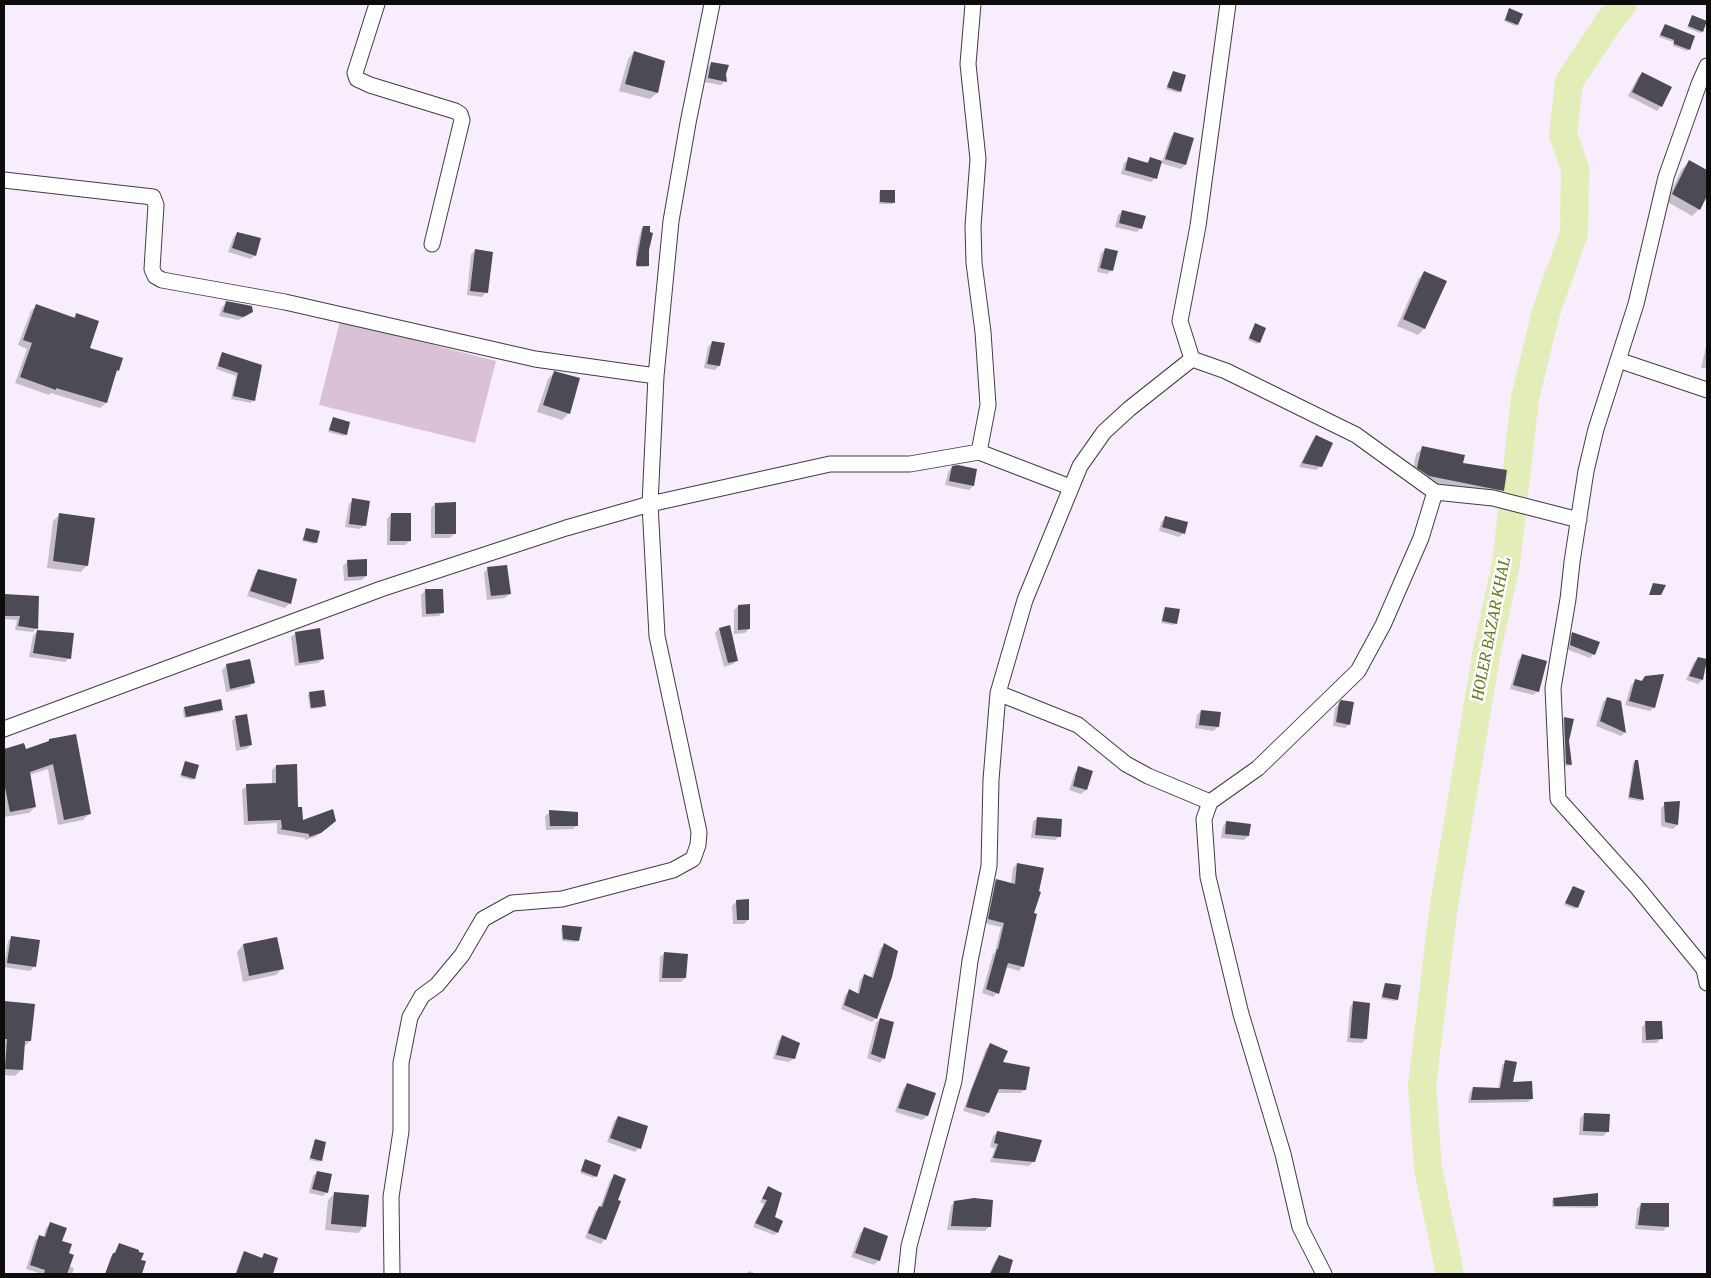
<!DOCTYPE html>
<html>
<head>
<meta charset="utf-8">
<style>
  body { margin:0 }
  #map { position:relative; width:1711px; height:1278px; overflow:hidden; background:#f7edfd; font-family:Merriweather,serif }
  canvas { display:block }
  .frame { position:absolute; inset:0; border:5px solid #0c0c0c; pointer-events:none }
</style>
</head>
<body>
<div id="map">
<canvas width="1711" height="1278"></canvas>
<div class="frame"></div>
</div>
<script>
const ctx = document.querySelector('canvas').getContext('2d');
ctx.lineJoin = 'round';
function fill(path, color) {
  ctx.fillStyle = color;
  ctx.fill(path, 'evenodd');
}
function shape(rows) {
  const path = new Path2D();
  for (const r of rows) {
    path.moveTo(r[0], r[1]);
    for (let i = 2; i < r.length; i += 2) path.lineTo(r[i], r[i + 1]);
  }
  return path;
}
function strokePath(path, color, width, dash) {
  ctx.strokeStyle = color;
  ctx.lineWidth = width;
  ctx.lineCap = dash ? 'butt' : 'round';
  ctx.setLineDash(dash || []);
  ctx.stroke(path);
}
function write(font, color, halo, rows, align = 'center') {
  ctx.font = font + ' Merriweather,serif';
  ctx.lineWidth = 5;
  ctx.setLineDash([]);
  ctx.textBaseline = 'middle';
  ctx.strokeStyle = halo;
  ctx.fillStyle = color;
  for (const [text, x, y, turn = 0] of rows) {
    ctx.save();
    ctx.translate(x, y);
    ctx.rotate((+turn || 0) * Math.PI / 180);
    ctx.textAlign = isNaN(turn) ? turn : align;
    if (halo) ctx.strokeText(text, 0, 0);
    ctx.fillText(text, 0, 0);
    ctx.restore();
  }
}
const cemetery = shape([
  [340,321,496,361,475,443,319,405]
]);
const shadow = shape([
  [1508,12,1517,25,1515,26,1504,21],
  [1692,16,1702,32,1700,33,1687,28],
  [1665,26,1689,49,1687,51,1673,46,1673,42,1659,37],
  [634,52,657,93,650,99,619,91,628,59],
  [711,64,725,74,725,81,721,85,704,82,707,68],
  [1173,72,1179,91,1178,93,1166,89],
  [1642,73,1661,106,1657,111,1628,96,1638,77],
  [1174,133,1185,165,1181,169,1160,163,1155,178,1151,182,1121,174,1124,163,1129,159,1145,164,1150,159,1162,162,1170,138],
  [1689,162,1707,172,1707,193,1699,209,1692,216,1666,201,1682,169],
  [881,191,893,203,892,204,879,204,879,193],
  [1123,211,1141,228,1137,232,1115,227,1118,215],
  [643,227,648,250,648,266,646,267,636,267,636,252,641,229],
  [237,233,255,255,251,259,228,252,233,238],
  [1106,249,1112,270,1107,274,1097,272,1101,253],
  [475,250,486,292,482,297,467,295,471,255],
  [1425,272,1446,282,1424,329,1418,335,1397,326,1418,279],
  [227,302,252,312,247,316,238,320,219,316,222,307],
  [36,306,72,319,77,314,88,348,118,370,115,373,106,403,100,408,51,393,49,395,15,383,27,349,18,345,31,311],
  [1255,325,1259,342,1257,344,1248,340],
  [713,342,719,366,715,370,704,368,708,347],
  [1707,346,1707,368,1701,368,1706,347],
  [223,353,260,366,253,400,251,403,231,399,236,376,216,369,220,356],
  [554,373,569,413,562,420,537,412,548,379],
  [333,418,346,434,344,436,328,432],
  [1316,436,1321,466,1316,470,1299,467,1312,441],
  [1422,448,1462,464,1502,490,1496,496,1423,482,1412,474,1416,454],
  [952,467,973,486,969,490,945,485,948,472],
  [353,500,365,525,360,529,345,527,349,504],
  [435,504,455,533,450,538,431,538,431,508],
  [60,514,87,565,81,572,47,568,53,521],
  [391,514,410,541,405,545,387,545,387,519],
  [1166,517,1184,533,1179,537,1159,531,1161,522],
  [306,529,316,542,314,544,302,541],
  [347,562,366,576,362,580,344,581,343,566],
  [488,568,510,594,505,598,487,600,484,573],
  [259,570,296,579,289,604,285,608,247,596,255,574],
  [425,591,443,612,439,616,422,617,421,595],
  [4,595,38,597,36,628,33,632,15,630,17,620,4,619],
  [738,606,749,629,745,633,734,634,734,610],
  [1165,608,1176,623,1174,625,1161,623,1164,610],
  [729,627,737,660,733,664,724,667,715,633,719,629],
  [37,631,69,658,65,662,29,657,33,636],
  [296,633,323,659,318,663,295,666,291,637],
  [1572,633,1594,654,1590,658,1566,649,1568,638],
  [1523,655,1538,691,1533,695,1510,689,1518,660],
  [1698,658,1707,660,1702,680,1698,684,1686,680,1694,662],
  [249,661,254,683,249,687,226,692,222,670,226,666],
  [1645,677,1654,707,1650,711,1625,705,1631,685,1635,681,1641,681],
  [310,693,324,706,322,708,310,709,308,695],
  [1607,698,1625,732,1621,736,1596,726,1603,702],
  [1341,702,1349,724,1345,728,1333,726,1335,708],
  [184,708,222,710,220,712,184,718,183,710],
  [1201,711,1218,727,1213,731,1195,728,1197,715],
  [236,717,251,745,246,749,236,751,232,721],
  [1564,718,1571,765,1569,766,1564,766,1562,720],
  [49,740,89,814,83,820,58,825,48,769,29,775,35,807,29,813,4,817,4,751,23,745,25,750,46,744],
  [1635,761,1643,800,1641,801,1628,799,1633,763],
  [185,762,194,779,192,780,180,777],
  [276,766,302,822,331,825,315,837,305,840,305,838,277,834,277,823,244,825,242,790,247,786,272,784,272,770],
  [1079,768,1091,771,1086,790,1081,794,1069,790,1075,772],
  [1679,803,1677,825,1673,829,1661,826,1661,808,1665,804],
  [550,812,577,825,573,829,546,830,545,816],
  [1037,818,1060,836,1055,840,1031,838,1033,822],
  [1227,822,1248,836,1244,840,1221,838,1223,826],
  [1017,864,1032,914,1023,966,1019,971,1006,967,997,993,993,997,982,993,993,954,995,952,1001,927,984,923,992,884,996,880,1011,884,1013,868],
  [1573,887,1577,907,1575,909,1564,905],
  [737,901,748,920,744,924,733,924,732,906],
  [563,927,578,940,576,942,562,941,561,928],
  [12,937,34,967,30,971,4,967,8,941],
  [243,945,283,968,276,975,243,982,237,952],
  [884,945,876,1018,872,1022,841,1009,845,995,849,991,857,994,860,980,864,976,871,978,880,949],
  [665,953,685,978,681,982,659,982,660,957],
  [1385,984,1397,1000,1395,1001,1381,999,1384,986],
  [4,1002,30,1041,24,1047,21,1070,15,1076,4,1075],
  [1354,1002,1366,1039,1362,1043,1347,1042,1350,1007],
  [880,1019,884,1058,880,1063,867,1058,876,1023],
  [1646,1023,1661,1038,1657,1043,1642,1043,1642,1027],
  [782,1037,794,1058,789,1062,773,1059,778,1041],
  [990,1045,1002,1063,1025,1089,1021,1093,996,1093,988,1113,984,1117,963,1111,986,1049],
  [1506,1061,1512,1083,1532,1099,1528,1102,1468,1103,1470,1092,1473,1088,1498,1090,1502,1065],
  [907,1085,934,1094,927,1116,922,1120,895,1112,903,1089],
  [1584,1114,1607,1132,1603,1136,1579,1135,1580,1118],
  [618,1117,639,1148,635,1152,607,1142,614,1121],
  [998,1132,1034,1161,1029,1166,990,1162,995,1148,990,1147,993,1136],
  [315,1140,321,1160,319,1162,309,1160],
  [584,1162,599,1166,594,1178,580,1173],
  [317,1172,327,1192,323,1196,309,1193,313,1176],
  [614,1176,616,1200,605,1239,601,1244,585,1238,595,1211,600,1207,610,1180],
  [769,1187,777,1232,774,1235,753,1227,764,1204,760,1202],
  [335,1193,364,1227,358,1233,325,1230,328,1200],
  [1554,1199,1597,1206,1595,1208,1552,1207,1552,1201],
  [955,1202,990,1226,985,1231,947,1230,951,1206],
  [1641,1204,1667,1205,1667,1227,1663,1231,1635,1229,1637,1209],
  [50,1224,67,1254,69,1266,74,1268,72,1274,42,1274,26,1269,35,1241,39,1237,43,1238,46,1228],
  [864,1229,887,1237,878,1261,874,1265,851,1257,860,1233],
  [119,1244,140,1261,144,1262,140,1274,112,1274,106,1272,111,1256,114,1254],
  [244,1253,261,1259,264,1255,277,1258,271,1274,235,1274,242,1255],
  [999,1257,1011,1261,1007,1274,989,1274,995,1261],
  [749,1271,757,1274,746,1274]
]);
const river = shape([
  [1450,1274,1428,1168,1422,1086,1443,912,1487,650,1506,564,1525,398,1546,312,1574,233,1575,169,1563,134,1569,82,1608,23,1623,4]
]);
const building = shape([
  [1509,8,1523,14,1518,25,1505,20],
  [1692,15,1707,21,1703,32,1688,26],
  [1665,24,1695,36,1690,50,1674,44,1674,40,1660,35],
  [634,51,665,61,658,93,625,84],
  [711,62,729,65,726,74,727,82,708,78],
  [1173,71,1186,75,1181,92,1167,87],
  [1642,72,1672,87,1662,107,1632,92],
  [1174,132,1194,138,1186,165,1165,159],
  [1128,157,1148,163,1150,157,1162,161,1157,179,1125,170],
  [1689,160,1707,170,1707,196,1700,210,1672,194],
  [880,190,895,190,895,203,880,202],
  [1122,210,1146,216,1142,229,1119,223],
  [643,226,650,226,650,232,653,233,649,250,649,266,637,266,636,264],
  [237,232,261,238,256,256,232,248],
  [1105,248,1118,251,1113,271,1100,268],
  [475,249,493,252,488,293,470,291],
  [1424,271,1447,281,1425,329,1403,319],
  [226,301,252,306,253,312,243,317,223,312],
  [36,304,75,318,76,313,99,321,90,348,123,358,119,371,117,370,107,403,56,388,56,390,20,377,32,343,23,340],
  [1255,323,1266,328,1260,343,1249,338],
  [712,341,725,343,720,366,707,364],
  [222,352,262,365,255,401,233,396,238,373,218,366],
  [554,371,580,378,570,414,543,405],
  [333,417,350,422,347,435,329,430],
  [1316,435,1333,443,1322,467,1302,463],
  [1422,446,1465,455,1463,463,1507,470,1504,491,1429,476,1417,468],
  [958,465,977,469,974,486,949,481,952,466],
  [352,498,370,501,366,526,349,524],
  [456,502,456,534,435,534,435,503],
  [59,513,95,518,88,566,53,561],
  [391,513,411,513,411,541,390,541],
  [1165,516,1188,522,1185,534,1162,527],
  [306,528,320,531,317,543,303,540],
  [367,559,367,576,348,577,347,560],
  [507,565,511,594,491,596,487,567],
  [258,569,297,579,291,604,250,591],
  [1653,583,1666,585,1661,595,1649,595],
  [425,589,443,589,444,613,426,614],
  [4,594,39,596,38,629,18,626,20,616,4,616],
  [750,604,750,629,738,630,738,605],
  [1165,607,1180,609,1177,624,1162,621],
  [730,625,738,661,728,663,719,628],
  [320,628,324,659,299,663,295,632],
  [37,630,74,633,71,659,33,653],
  [1572,632,1600,642,1595,655,1570,645],
  [1522,654,1547,661,1539,692,1513,685],
  [1698,657,1707,659,1703,680,1689,676],
  [250,659,255,683,230,689,226,664],
  [1664,674,1655,708,1629,701,1635,679,1642,681,1645,676],
  [324,690,326,706,311,708,309,692],
  [1607,697,1621,701,1626,733,1600,721],
  [221,699,223,710,186,717,184,707],
  [1341,700,1354,702,1350,725,1336,722,1339,703],
  [1201,710,1221,712,1219,727,1199,725],
  [247,714,252,745,240,747,235,716],
  [1564,717,1574,719,1569,741,1572,765,1566,764],
  [76,734,91,814,64,820,53,764,30,772,36,807,10,812,4,782,4,749,24,743,26,749,49,741,49,739],
  [1635,760,1638,760,1644,800,1629,797],
  [185,761,199,765,195,779,181,775],
  [297,764,298,807,302,807,303,820,333,809,336,821,321,833,309,837,309,834,280,829,282,828,281,820,248,821,246,784,276,783,276,765],
  [1078,766,1093,771,1087,790,1073,786],
  [1680,801,1678,825,1665,822,1664,802],
  [549,810,578,812,578,826,550,826],
  [1037,817,1062,819,1061,837,1035,835],
  [1226,821,1251,824,1249,836,1225,834],
  [1017,863,1044,868,1039,891,1041,892,1034,913,1037,914,1024,967,1008,963,999,994,986,989,997,949,998,949,1004,923,988,919,996,879,1015,884],
  [1573,886,1585,891,1578,908,1565,903],
  [749,899,749,920,737,920,736,900],
  [562,925,582,927,579,941,563,939],
  [11,936,40,940,36,967,7,963],
  [277,937,284,969,249,976,243,944],
  [884,943,898,951,892,977,877,1019,844,1005,849,989,859,994,864,974,873,978],
  [664,952,688,954,686,978,662,978],
  [1385,983,1401,985,1398,1000,1382,997],
  [4,1001,35,1004,31,1041,25,1041,23,1070,5,1069,7,1039,4,1039],
  [1353,1001,1370,1003,1367,1039,1350,1038],
  [880,1018,894,1022,885,1059,871,1054],
  [1645,1021,1662,1021,1663,1039,1646,1040],
  [782,1035,800,1043,795,1059,776,1055],
  [990,1043,1008,1051,1003,1062,1030,1067,1026,1090,999,1089,989,1113,966,1107,971,1091],
  [1505,1060,1517,1062,1513,1082,1532,1081,1533,1099,1471,1100,1473,1087,1500,1088],
  [907,1083,936,1093,928,1116,898,1108],
  [1584,1113,1610,1114,1609,1132,1583,1131],
  [618,1116,648,1126,641,1149,610,1138],
  [997,1131,1042,1140,1035,1162,993,1158,998,1144,994,1143],
  [315,1139,326,1142,322,1161,310,1158],
  [585,1159,601,1165,597,1177,581,1171],
  [317,1171,332,1174,328,1193,312,1189],
  [614,1174,626,1179,618,1200,621,1201,606,1240,588,1233,599,1206,602,1207],
  [768,1186,782,1193,775,1217,783,1221,778,1233,755,1223,767,1200,762,1199],
  [334,1192,369,1195,366,1227,331,1224],
  [1598,1193,1598,1206,1554,1206,1553,1198],
  [974,1198,993,1200,991,1227,951,1226,954,1201],
  [1641,1203,1669,1203,1669,1227,1638,1225],
  [50,1222,67,1228,62,1241,72,1244,69,1253,74,1255,67,1274,44,1274,45,1270,30,1265,39,1235,45,1237],
  [864,1227,888,1236,880,1261,855,1253],
  [119,1243,139,1250,139,1252,144,1253,141,1260,146,1261,142,1274,105,1274,113,1253,115,1253],
  [244,1251,262,1258,264,1253,278,1258,273,1274,236,1274],
  [999,1255,1013,1260,1009,1274,990,1274]
]);
const minor = shape([
  [377,4,355,73,357,79,370,85,455,111,460,114,462,120,432,244],
  [1228,4,1198,226,1180,321,1192,359,1226,371,1356,435,1435,492,1493,498,1579,520],
  [1707,66,1699,84,1666,177,1636,304,1596,429,1586,471,1572,562,1568,599,1553,688,1558,799,1637,887,1704,969,1707,983],
  [4,180,153,197,156,205,152,269,155,276,162,280,285,302,535,359,656,376],
  [1618,360,1707,390],
  [979,452,1070,487],
  [998,693,1078,725,1126,764,1148,776,1210,802],
  [4,729,381,589,566,528,650,504,830,464,910,464,979,452,988,405,983,332,974,263,973,226,978,159,968,64,973,4],
  [392,1274,391,1197,401,1131,401,1063,410,1017,422,996,437,985,462,955,483,919,512,903,562,899,673,870,693,859,698,845,699,832,657,636,650,504,656,376,671,221,688,123,712,4],
  [906,1274,909,1246,954,1081,970,961,989,866,991,780,998,693,1025,600,1080,466,1104,432,1129,409,1192,359],
  [1324,1274,1300,1227,1283,1154,1241,1014,1208,877,1204,819,1210,802,1258,768,1358,671,1383,625,1421,538,1435,492]
]);
const waterNames = [
  ["HOLER BAZAR KHAL",1492,629,-79]
];
fill(cemetery, '#dbc1d7');
fill(shadow, '#0003');
strokePath(river, '#e2edb8', 28);
fill(building, '#4c4a53');
strokePath(minor, '#3f3f3f', 17);
strokePath(minor, '#fff', 15);
write('italic 15px', '#637a23', '#fff', waterNames);
</script>
</body>
</html>
